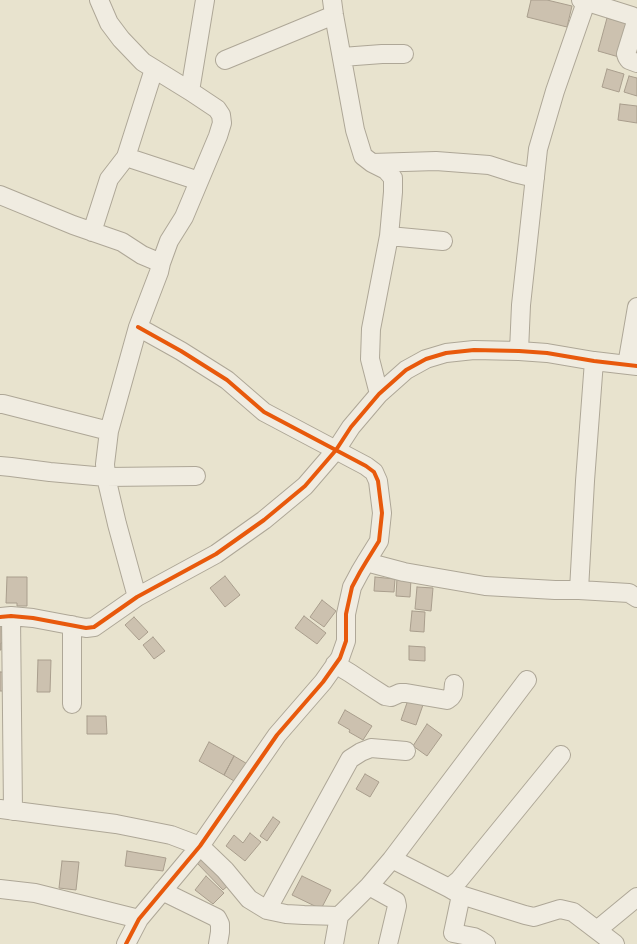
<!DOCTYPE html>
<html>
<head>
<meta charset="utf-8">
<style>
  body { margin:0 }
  canvas { display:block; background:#e8e3ce }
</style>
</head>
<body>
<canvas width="637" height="944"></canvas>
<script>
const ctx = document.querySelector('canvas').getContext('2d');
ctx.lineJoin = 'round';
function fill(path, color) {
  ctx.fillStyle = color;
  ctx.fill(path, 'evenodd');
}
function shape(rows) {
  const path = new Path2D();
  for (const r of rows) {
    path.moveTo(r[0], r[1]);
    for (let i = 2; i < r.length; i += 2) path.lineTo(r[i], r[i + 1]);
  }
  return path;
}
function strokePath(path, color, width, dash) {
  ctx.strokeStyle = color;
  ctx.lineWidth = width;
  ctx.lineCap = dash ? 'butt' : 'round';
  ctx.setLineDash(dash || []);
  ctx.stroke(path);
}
const building = shape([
  [531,0,547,0,572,6,567,27,527,17,531,0],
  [607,18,629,24,619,57,598,51,607,18],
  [607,69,624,74,619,92,602,87,607,69],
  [629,76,637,78,637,96,624,92,629,76],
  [620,104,637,106,637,123,618,120,620,104],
  [225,576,240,595,225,607,210,588,225,576],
  [7,577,27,577,27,606,17,606,17,603,6,603,7,577],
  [375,577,395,579,394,592,374,591,375,577],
  [397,578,411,579,410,597,396,596,397,578],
  [417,587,433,588,431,611,415,609,417,587],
  [322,600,336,611,324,627,310,617,322,600],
  [412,611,425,612,424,632,410,631,412,611],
  [304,616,326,633,317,644,295,628,304,616],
  [134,617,148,632,139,640,125,625,134,617],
  [0,625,10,625,10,643,1,643,1,650,0,650,0,625],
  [153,637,165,651,154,659,143,645,153,637],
  [409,646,425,647,425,661,409,660,409,646],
  [38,660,51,660,50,692,37,692,38,660],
  [0,672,4,672,4,691,0,691,0,672],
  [409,697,424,702,416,725,401,720,409,697],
  [345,710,372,726,363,740,349,732,350,730,338,723,345,710],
  [87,716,106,716,107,734,87,734,87,716],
  [427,724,442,735,427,756,413,746,427,724],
  [209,742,234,756,224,775,199,761,209,742],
  [234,756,249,765,239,784,224,775,234,756],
  [365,774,379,782,370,797,356,789,365,774],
  [273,817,280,822,267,841,260,836,273,817],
  [250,833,261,842,245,861,226,846,234,835,243,843,250,833],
  [127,851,166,858,163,871,125,866,127,851],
  [203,855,230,884,223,890,196,862,203,855],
  [62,861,79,862,76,890,59,888,62,861],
  [206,876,224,893,213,904,195,890,206,876],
  [302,876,331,890,321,909,292,895,302,876]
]);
const minor = shape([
  [99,0,109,23,121,39,143,62,190,91,217,109,221,115,222,123,218,136,184,217,169,241,161,263],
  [332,0,334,15,355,130,363,156,372,163,386,170,393,178,393,192,389,236,371,329,370,359,379,394],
  [581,0,632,16,635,20,635,25,626,54,627,57,629,60,637,63],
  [342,57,382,54,404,54],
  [225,60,334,15],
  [190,91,205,0],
  [126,157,199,181],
  [372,163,436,161,489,165,514,173,535,178],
  [0,195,73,225,122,242,142,255,161,263,159,272,138,327,109,431,105,464,106,477,117,524,137,597],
  [92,232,109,179,126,157,154,69],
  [389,236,443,241],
  [519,351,521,305,538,149,555,91,586,2],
  [627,365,637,307],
  [0,404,3,404,109,431],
  [0,466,11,467,50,472,106,477,196,476],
  [366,562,404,572,485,586,555,590,579,590,629,593,637,598],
  [579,590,585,481,594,361],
  [11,616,13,811],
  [0,617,11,616,33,618,86,628,94,627,137,597,216,554,264,520,305,486,336,450,351,427,379,394,406,370,426,359,446,353,474,350,519,351,547,353,594,361,637,366],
  [72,625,72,704],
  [335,664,350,673,368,685,385,696,391,697,400,693,406,693,447,700,451,697,453,694,454,684],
  [561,755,459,880,449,888,461,895,525,915,534,917,560,909,573,912,615,944],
  [0,809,116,824,171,835,200,846,225,870,249,899,267,910,286,914,304,915,339,916,369,886,392,859],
  [369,886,396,901,397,906,388,944],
  [449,888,392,859,527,680],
  [0,889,35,893,139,919],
  [162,891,213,916,217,918,220,924,220,932,218,944],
  [461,895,453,933,474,937,480,940,486,944],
  [267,910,350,759,361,752,371,748,406,751],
  [597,930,637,897],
  [126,944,139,919,200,846,277,735,323,682,340,658,346,641,346,614,352,587,360,572,366,562,379,541,382,513,378,481,374,472,366,466,264,412,227,380,181,351,138,327],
  [334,944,339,916]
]);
const cycleway = shape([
  [0,617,11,616,33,618,86,628,94,627,137,597,216,554,264,520,305,486,336,450,351,427,379,394,406,370,426,359,446,353,474,350,519,351,547,353,594,361,637,366],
  [126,944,139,919,200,846,277,735,323,682,340,658,346,641,346,614,352,587,360,572,366,562,379,541,382,513,378,481,374,472,366,466,264,412,227,380,181,351,138,327]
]);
fill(building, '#ccc1af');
strokePath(building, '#a99e8d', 1);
strokePath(minor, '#aea797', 20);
strokePath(minor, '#f0ece1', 18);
strokePath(cycleway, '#e8590c', 4);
</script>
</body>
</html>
